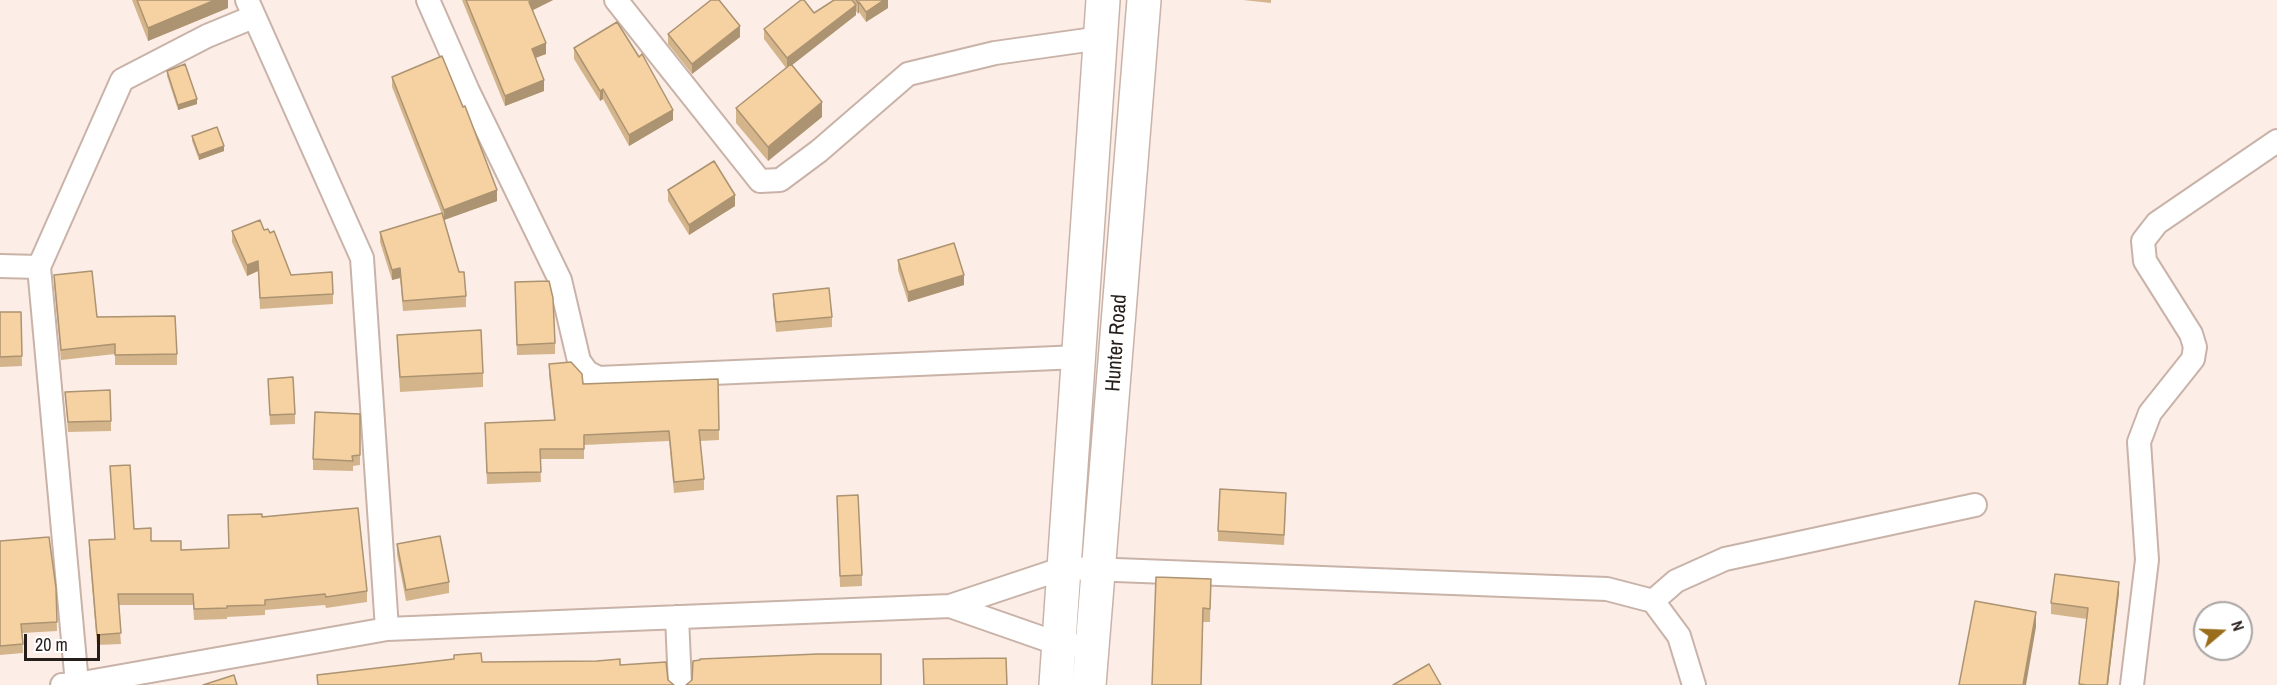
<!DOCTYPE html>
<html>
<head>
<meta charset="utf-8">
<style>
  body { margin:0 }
  #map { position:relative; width:2277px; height:685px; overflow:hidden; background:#fcede7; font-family:"Archivo Narrow",sans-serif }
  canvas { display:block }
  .north { position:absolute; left:2193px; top:601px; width:60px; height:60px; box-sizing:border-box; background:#fff; border:2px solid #a8a5a3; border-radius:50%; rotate:71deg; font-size:16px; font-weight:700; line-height:24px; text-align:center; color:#261e1a }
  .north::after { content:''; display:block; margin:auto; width:21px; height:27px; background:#9a6d1c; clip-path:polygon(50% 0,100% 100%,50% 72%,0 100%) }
  .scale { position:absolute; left:24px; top:634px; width:76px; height:27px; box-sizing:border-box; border:3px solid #261e1a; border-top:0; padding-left:8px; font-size:18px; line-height:21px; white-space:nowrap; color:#261e1a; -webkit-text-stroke:4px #fff; paint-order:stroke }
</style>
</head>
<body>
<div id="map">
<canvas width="2277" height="685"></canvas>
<div class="north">N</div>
<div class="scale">20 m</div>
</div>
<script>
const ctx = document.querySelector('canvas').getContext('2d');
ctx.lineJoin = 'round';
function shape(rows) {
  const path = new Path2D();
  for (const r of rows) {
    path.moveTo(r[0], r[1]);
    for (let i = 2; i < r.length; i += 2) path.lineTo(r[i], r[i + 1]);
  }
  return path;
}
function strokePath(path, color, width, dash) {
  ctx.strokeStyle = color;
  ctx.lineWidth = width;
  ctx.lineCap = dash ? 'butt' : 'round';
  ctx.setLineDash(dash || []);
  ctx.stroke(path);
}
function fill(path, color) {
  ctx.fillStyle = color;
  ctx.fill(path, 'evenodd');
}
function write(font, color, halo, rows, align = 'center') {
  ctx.font = font + ' "Archivo Narrow",sans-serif';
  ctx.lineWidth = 5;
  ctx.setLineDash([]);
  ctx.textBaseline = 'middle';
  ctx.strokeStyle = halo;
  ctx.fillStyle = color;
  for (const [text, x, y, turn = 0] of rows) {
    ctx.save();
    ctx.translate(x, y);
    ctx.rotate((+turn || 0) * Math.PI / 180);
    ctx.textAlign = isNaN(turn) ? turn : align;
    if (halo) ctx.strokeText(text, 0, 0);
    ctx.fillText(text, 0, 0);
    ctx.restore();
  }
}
const minor = shape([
  [247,0,362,258,387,629],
  [428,0,468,91,560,280,579,361,587,372,598,378,1079,357],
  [616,0,760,181,780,180,819,151,908,74,995,53,1101,38],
  [0,266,39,267,122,80,207,36,253,17],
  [39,267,77,684],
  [1653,601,1676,581,1725,559,1975,505],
  [950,606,1059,644,1093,647],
  [677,617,680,685],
  [62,685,77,684,387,629,950,606,1064,568,1607,589,1653,601,1679,636,1694,685],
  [2132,685,2147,560,2139,442,2150,413,2193,359,2195,347,2191,334,2145,261,2143,241,2157,223,2277,141]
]);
const secondary = shape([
  [1056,685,1103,0],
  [1089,685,1144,0]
]);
const wall = shape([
  [132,0,228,0,228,8,148,41],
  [462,0,553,0,533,10,546,54,536,58,544,91,505,106],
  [834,0,888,0,888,8,866,22,859,12,858,14,856,11,856,15,792,65,822,117,768,161,736,123,736,108,786,68,764,39,764,29,814,13],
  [1243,0,1271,0,1271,3],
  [668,34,740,37,692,74,668,44],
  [574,48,673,120,629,146,603,99,600,101,574,59],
  [167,71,197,104,178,110,167,76],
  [392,77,497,201,444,220,466,296,466,307,403,311,400,278,392,280,380,242,380,232,442,214,392,87],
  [192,136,224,151,199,160,192,141],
  [668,190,735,206,689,235,668,201],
  [264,230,291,275,333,294,333,304,260,309,258,271,247,276,232,242,232,231],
  [898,260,964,285,908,302,898,270],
  [54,275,97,317,177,354,177,365,115,365,115,354,61,360,54,285],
  [515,293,555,343,555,354,517,355],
  [773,294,832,317,832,327,776,332,773,304],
  [0,312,21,312,22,366,0,367],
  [397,335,483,373,483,387,400,392],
  [549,364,583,384,718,379,719,440,700,441,704,479,704,490,674,493,669,441,584,445,584,459,540,459,541,482,487,484,485,423,554,420,549,375],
  [268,379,295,414,295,424,270,425],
  [65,392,111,421,111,431,68,432],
  [360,414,360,465,353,466,353,471,313,470,313,459],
  [110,466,134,529,151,541,181,550,229,548,262,517,367,591,367,602,326,608,325,605,265,610,265,615,227,617,227,619,194,620,193,605,118,605,121,644,97,645,89,551,89,540,115,539],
  [837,496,862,575,862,586,840,587],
  [1286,504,1284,545,1218,541,1218,531],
  [0,541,56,588,57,631,22,633,23,653,0,655],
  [397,544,449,582,449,593,406,601,397,554],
  [1211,579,1210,622,1203,622,1152,685],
  [2119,593,2108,685,2079,685,2087,619,2051,614,2051,603]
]);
const shadedWall = shape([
  [215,0,228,0,228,8,148,41,148,28],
  [533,0,553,0,529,12,529,2],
  [884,0,888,0,888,8,866,22,866,12],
  [859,2,859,12,858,14,858,3],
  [856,5,856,15,787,69,787,58],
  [740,26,740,37,692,74,692,64],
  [546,43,546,54,532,59,532,49],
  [544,80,544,91,505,106,505,96],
  [603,89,603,99,600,101,600,91],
  [197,99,197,104,178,110,178,105],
  [822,102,822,117,768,161,768,147],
  [673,110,673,120,629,146,629,135],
  [224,146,224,151,199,160,199,155],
  [497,190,497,201,444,220,444,210],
  [735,195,735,206,689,235,689,225],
  [258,261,258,271,247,276,247,265],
  [400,268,400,278,392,280,392,270],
  [964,275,964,285,908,302,908,292],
  [2119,582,2119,593,2108,685,2107,685],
  [2036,612,2036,627,2026,685,2023,685]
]);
const building = shape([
  [137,0,215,0,148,28,137,0],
  [466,0,533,0,529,2,546,43,532,49,544,80,505,96,466,0],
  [711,0,719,0,740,26,692,64,668,34,711,0],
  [801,0,804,0,814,13,834,0,852,0,856,5,787,58,764,29,801,0],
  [856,0,884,0,866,12,859,2,858,3,856,0],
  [617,22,639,57,642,54,673,110,629,135,603,89,600,91,574,48,617,22],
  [442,56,463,107,465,106,497,190,444,210,392,77,442,56],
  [185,64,197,99,178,105,167,71,185,64],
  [791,64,822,102,768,147,736,108,791,64],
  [217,127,224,146,199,155,192,136,217,127],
  [714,161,735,195,689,225,668,190,714,161],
  [442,213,459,272,464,272,466,296,403,301,400,268,392,270,380,232,442,213],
  [260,220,264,230,268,229,270,233,274,231,291,275,332,272,333,294,260,298,258,261,247,265,232,231,260,220],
  [954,243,964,275,908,292,898,260,954,243],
  [92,271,97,317,175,316,177,354,115,355,115,344,61,350,54,275,92,271],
  [549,281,553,298,555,343,517,345,515,282,549,281],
  [829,288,832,317,776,322,773,294,829,288],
  [0,312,21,312,22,356,0,357,0,312],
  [481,330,483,373,400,377,397,335,481,330],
  [571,362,582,374,583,384,718,379,719,430,699,430,704,479,674,482,669,431,584,435,584,449,540,449,541,472,487,473,485,423,555,420,549,364,571,362],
  [293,377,295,414,270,415,268,379,293,377],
  [110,390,111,421,68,422,65,392,110,390],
  [315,412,360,414,360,455,352,456,353,461,313,459,315,412],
  [130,465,134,529,151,528,151,541,181,541,181,550,229,548,228,515,262,514,262,517,358,508,367,591,326,597,325,594,265,600,265,605,227,606,227,608,194,609,193,594,118,594,121,633,97,635,89,540,115,539,110,466,130,465],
  [1220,489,1286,493,1284,535,1218,531,1220,489],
  [858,495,862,575,840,576,837,496,858,495],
  [440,536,449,582,406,590,397,544,440,536],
  [49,537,56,588,57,622,21,624,23,644,0,646,0,541,49,537],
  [2055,574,2119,582,2107,685,2087,685,2079,684,2088,608,2051,603,2055,574],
  [1156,577,1211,579,1210,609,1203,608,1201,685,1152,685,1156,577],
  [1975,601,2036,612,2023,685,1959,685,1975,601],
  [481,653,482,662,597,661,620,659,620,665,666,662,668,680,674,685,318,685,317,675,454,659,454,655,481,653],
  [818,654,881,654,881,685,686,685,692,680,693,661,700,660,700,659,818,654],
  [1006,658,1007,685,924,685,923,659,1006,658],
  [1429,664,1441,685,1393,685,1429,664],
  [234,675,237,685,203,685,234,675]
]);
const streetNames = [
  ["Hunter Road",1117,343,-86]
];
strokePath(minor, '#c9b3a8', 26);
strokePath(secondary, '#c9b3a8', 36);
strokePath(minor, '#fff', 22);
strokePath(secondary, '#fff', 33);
fill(wall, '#d4b58b');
fill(shadedWall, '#ac9371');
fill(building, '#f6d2a2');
strokePath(building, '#ac9371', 1.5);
write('21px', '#261e1a', '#fff', streetNames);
</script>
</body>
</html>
